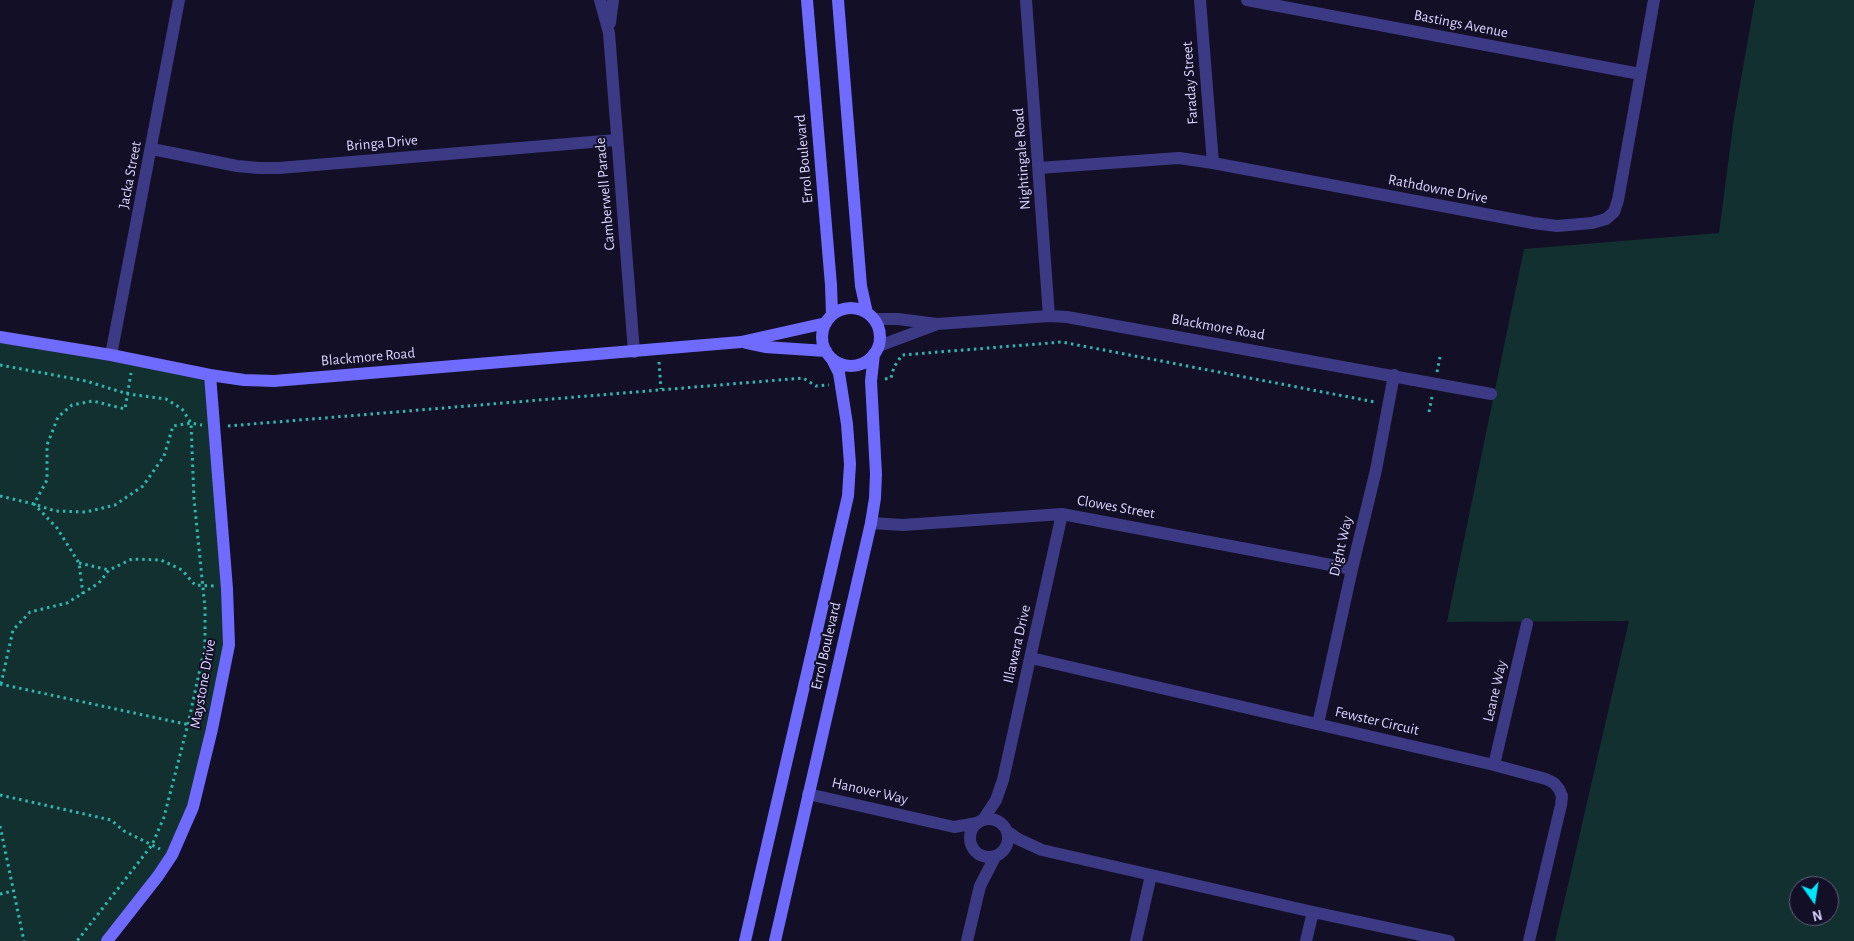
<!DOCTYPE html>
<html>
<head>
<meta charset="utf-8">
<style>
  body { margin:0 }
  #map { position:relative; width:1854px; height:941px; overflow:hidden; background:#130f26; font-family:"Alegreya Sans",sans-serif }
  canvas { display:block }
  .north { position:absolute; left:1789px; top:876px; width:50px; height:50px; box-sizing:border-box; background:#130f26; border:1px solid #625e7d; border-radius:50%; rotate:167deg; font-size:14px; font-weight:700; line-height:20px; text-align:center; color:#d9d4ff }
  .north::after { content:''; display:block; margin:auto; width:18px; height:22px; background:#00e5ff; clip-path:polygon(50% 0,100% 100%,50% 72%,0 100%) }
</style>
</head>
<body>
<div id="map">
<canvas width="1854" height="941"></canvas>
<div class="north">N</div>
</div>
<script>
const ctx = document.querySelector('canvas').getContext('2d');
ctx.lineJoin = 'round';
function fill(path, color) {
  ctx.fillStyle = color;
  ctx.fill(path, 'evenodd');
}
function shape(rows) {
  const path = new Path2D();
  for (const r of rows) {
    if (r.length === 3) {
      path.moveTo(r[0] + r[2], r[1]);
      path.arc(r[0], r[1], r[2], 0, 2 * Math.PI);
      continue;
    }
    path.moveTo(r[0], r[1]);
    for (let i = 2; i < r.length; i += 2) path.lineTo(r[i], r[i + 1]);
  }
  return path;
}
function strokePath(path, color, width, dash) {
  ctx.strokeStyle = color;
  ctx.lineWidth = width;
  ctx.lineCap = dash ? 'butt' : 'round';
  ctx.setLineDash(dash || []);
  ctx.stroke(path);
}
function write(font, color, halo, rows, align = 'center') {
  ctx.font = font + ' "Alegreya Sans",sans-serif';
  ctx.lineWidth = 4;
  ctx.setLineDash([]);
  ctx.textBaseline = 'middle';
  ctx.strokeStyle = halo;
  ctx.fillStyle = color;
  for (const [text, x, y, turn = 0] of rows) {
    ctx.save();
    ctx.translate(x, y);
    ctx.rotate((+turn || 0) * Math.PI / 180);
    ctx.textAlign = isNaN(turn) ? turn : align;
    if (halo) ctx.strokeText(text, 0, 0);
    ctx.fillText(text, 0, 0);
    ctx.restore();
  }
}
const green = shape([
  [1755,0,1854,0,1854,941,1555,941,1629,621,1447,622,1524,249,1719,233,1734,118],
  [1799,886,1829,886,1829,916,1799,916],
  [0,337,210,375,229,645,212,729,172,855,107,941,0,941]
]);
const path = shape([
  [659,362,661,389],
  [0,365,86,381,128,394,166,399,182,409,191,423,202,425],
  [1437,372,1440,357],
  [885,379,891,378,894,367,902,355,1062,342,1375,402],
  [1429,412,1432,397],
  [228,426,803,378,816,386,829,385],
  [0,496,34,504,55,511,86,512,115,505,143,486,164,456,173,426,191,423,194,499,205,608,205,646,188,724,164,817,152,845,77,941],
  [79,563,109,570],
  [83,594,79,563,57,528,34,504,47,480,47,445,58,417,72,405,93,401,125,409,131,373],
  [0,684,199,727],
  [1,684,13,630,30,612,67,603,99,583,109,570,132,559,161,560,182,570,195,585,214,586],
  [0,795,111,820,124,831,160,849],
  [0,826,24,941],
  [0,894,13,891]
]);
const street = shape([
  [600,0,609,33,634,352],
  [1026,0,1049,316],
  [1200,0,1213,163],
  [1247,0,1640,74],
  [610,23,613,0],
  [152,149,237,166,259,168,279,168,616,140],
  [1039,168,1179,158,1213,163,1533,223,1557,226,1592,223,1606,219,1614,212,1618,200,1654,0],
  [874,319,898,319,937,324,1049,316,1067,317,1491,394],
  [879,346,935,325],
  [111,355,179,0],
  [871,523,903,525,1062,514,1352,569],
  [1031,658,1494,765,1546,779,1554,783,1559,789,1562,796,1561,805,1529,941],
  [1318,724,1352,569,1376,470,1394,375],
  [1494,765,1527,624],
  [808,794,954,827,977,823],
  [989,838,19],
  [983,820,996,800,1003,780,1062,514],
  [1008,832,1018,839,1042,850,1313,912,1449,941],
  [967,941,980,886,995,857],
  [1136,941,1151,875],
  [1306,941,1313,912]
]);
const secondary = shape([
  [807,0,831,285,832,315],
  [838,0,861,286,867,313],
  [851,337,29],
  [0,337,111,355,210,375,244,380,274,381,741,342,826,323],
  [746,343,765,347,826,351],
  [107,941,158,876,172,855,193,807,212,729,229,645,227,589,210,375],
  [745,941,848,496,850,464,847,424,839,373,832,359],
  [775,941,871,523,875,498,876,474,871,381,874,354]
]);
const streetNames = [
  ["Bastings Avenue",1461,24,11],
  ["Faraday Street",1190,83,-94],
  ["Bringa Drive",382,143,-5],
  ["Errol Boulevard",804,159,-95],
  ["Nightingale Road",1022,159,-94],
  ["Jacka Street",130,175,-79],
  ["Rathdowne Drive",1438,189,11],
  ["Camberwell Parade",605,194,-95],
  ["Blackmore Road",1218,327,10],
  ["Blackmore Road",368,357,-5],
  ["Clowes Street",1116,507,10],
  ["Dight Way",1341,546,-77],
  ["Illawara Drive",1017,644,-77],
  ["Errol Boulevard",826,646,-77],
  ["Maystone Drive",203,684,-80],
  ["Leane Way",1495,691,-77],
  ["Fewster Circuit",1377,721,13],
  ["Hanover Way",870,791,13]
];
fill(green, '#12302f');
strokePath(path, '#2fb8b0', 3, [2.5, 4]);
strokePath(street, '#3d3a85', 12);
strokePath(secondary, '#6f6bff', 12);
write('15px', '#d9d4ff', '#130f26', streetNames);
</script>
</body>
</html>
